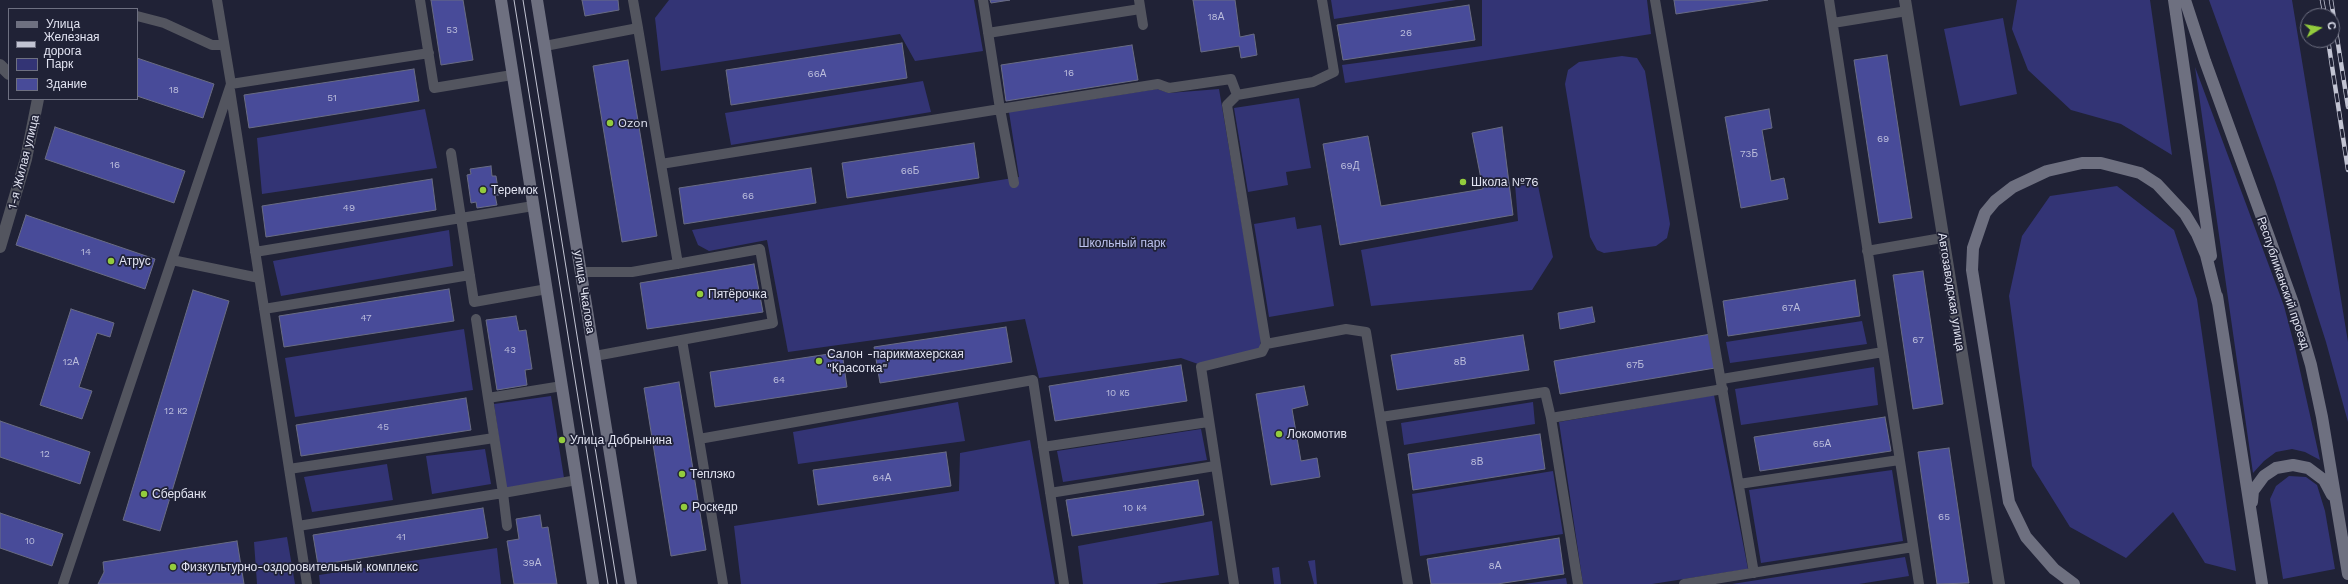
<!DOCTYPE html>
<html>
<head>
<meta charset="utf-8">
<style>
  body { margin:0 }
  #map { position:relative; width:2348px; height:584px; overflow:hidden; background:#202236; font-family:"Work Sans",sans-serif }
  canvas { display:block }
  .legend { position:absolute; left:8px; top:8px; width:130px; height:92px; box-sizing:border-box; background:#202236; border:1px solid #6e7081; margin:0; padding:5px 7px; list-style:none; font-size:12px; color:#e2e4f2 }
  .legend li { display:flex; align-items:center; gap:8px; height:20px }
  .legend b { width:20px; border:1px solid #6e7081 }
  .north { position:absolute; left:2300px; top:8px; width:40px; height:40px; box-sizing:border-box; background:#202236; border:1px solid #6e7081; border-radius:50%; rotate:79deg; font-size:11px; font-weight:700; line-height:16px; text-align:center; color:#e2e4f2 }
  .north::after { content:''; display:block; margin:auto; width:14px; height:18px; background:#93cc3d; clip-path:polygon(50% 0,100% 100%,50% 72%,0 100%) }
</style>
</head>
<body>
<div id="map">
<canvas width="2348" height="584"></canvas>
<ul class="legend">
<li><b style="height:5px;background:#6e7080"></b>Улица</li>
<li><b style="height:5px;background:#c2c4d3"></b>Железная дорога</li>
<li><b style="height:11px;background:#333475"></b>Парк</li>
<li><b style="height:11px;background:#484b99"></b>Здание</li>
</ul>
<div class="north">С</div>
</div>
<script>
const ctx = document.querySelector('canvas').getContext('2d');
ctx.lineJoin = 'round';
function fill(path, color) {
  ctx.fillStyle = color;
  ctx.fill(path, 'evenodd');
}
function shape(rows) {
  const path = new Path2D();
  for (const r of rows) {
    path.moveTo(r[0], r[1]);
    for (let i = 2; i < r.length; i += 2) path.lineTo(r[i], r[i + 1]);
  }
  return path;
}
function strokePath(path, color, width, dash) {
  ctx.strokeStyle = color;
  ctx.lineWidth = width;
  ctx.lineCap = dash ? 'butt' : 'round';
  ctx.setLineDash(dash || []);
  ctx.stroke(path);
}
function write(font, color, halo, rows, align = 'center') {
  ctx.font = font + ' "Work Sans",sans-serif';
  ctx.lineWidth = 3.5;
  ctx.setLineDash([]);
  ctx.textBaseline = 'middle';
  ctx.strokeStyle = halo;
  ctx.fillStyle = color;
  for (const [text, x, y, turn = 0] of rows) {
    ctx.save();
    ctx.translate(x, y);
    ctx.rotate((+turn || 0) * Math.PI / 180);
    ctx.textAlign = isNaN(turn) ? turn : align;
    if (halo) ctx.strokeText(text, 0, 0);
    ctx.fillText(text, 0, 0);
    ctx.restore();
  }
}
const green = shape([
  [669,0,974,0,983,51,915,61,900,34,661,71,655,18],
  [1331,0,1456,0,1334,19],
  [1482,0,1647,0,1651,34,1345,83,1342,65,1482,46],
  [2017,0,2150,0,2172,155,2121,124,2071,110,2028,70,2012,29],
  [2209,0,2292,0,2348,342,2348,422,2326,342,2275,182],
  [2003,18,2017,94,1960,106,1944,29],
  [1622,56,1637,58,1645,71,1670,224,1667,238,1656,246,1604,253,1597,250,1590,237,1565,84,1568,70,1579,62],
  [2195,67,2284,306,2295,348,2320,460,2305,452,2292,449,2276,452,2264,461,2253,473],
  [923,81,931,112,731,145,725,113],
  [1157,89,1169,93,1219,89,1261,337,1260,350,1198,364,1181,358,1039,378,1025,319,788,352,767,240,709,251,698,245,692,230,1019,177,1009,112],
  [1299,98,1311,168,1286,172,1288,185,1248,192,1234,108],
  [425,109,437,168,262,194,257,138],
  [1537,181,1553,257,1532,290,1371,306,1361,250,1518,221,1515,184],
  [2117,186,2174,230,2197,299,2236,571,2205,563,2173,512,2126,558,2070,527,2032,466,2009,296,2022,236,2050,196],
  [1295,217,1297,229,1321,225,1334,306,1269,317,1254,224],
  [449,230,453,266,281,296,273,261],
  [1862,321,1867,344,1730,363,1726,342],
  [464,329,473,390,295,417,285,358],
  [1874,367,1878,405,1741,425,1735,389],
  [1714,395,1748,569,1652,584,1583,584,1559,422],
  [551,396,564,478,506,488,494,404],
  [958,402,965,441,798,464,793,432],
  [1533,402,1535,424,1404,445,1401,423],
  [1201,429,1207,460,1063,482,1057,451],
  [1030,440,1055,584,741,584,734,526,959,491,960,453],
  [485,449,491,484,432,494,426,456],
  [387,464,393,500,312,512,304,477],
  [1892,470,1903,541,1761,563,1749,490],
  [1553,471,1563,534,1420,556,1412,494],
  [2289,476,2306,477,2317,485,2325,511,2335,569,2283,579,2270,499,2276,486],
  [1212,521,1219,575,1156,584,1083,584,1078,546],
  [287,537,295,584,257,584,254,542],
  [497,548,501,584,320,584,319,575],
  [1905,557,1909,576,1859,584,1732,584],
  [1315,560,1317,584,1314,584,1308,561],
  [1279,567,1281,584,1274,584,1272,568],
  [1566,578,1567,584,1524,584]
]);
const building = shape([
  [431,0,463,0,473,60,441,65,431,0],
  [582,0,618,0,619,10,585,16,582,0],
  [990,0,1010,0,991,3,990,0],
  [1193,0,1235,0,1240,37,1254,34,1257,55,1241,58,1239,46,1201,52,1193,0],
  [1674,0,1768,0,1676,14,1674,0],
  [1469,5,1475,40,1343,60,1337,25,1469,5],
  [902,43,907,78,731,105,726,70,902,43],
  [1132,45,1138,80,1006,101,1001,65,1132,45],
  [1887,55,1912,218,1879,223,1854,60,1887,55],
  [137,58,214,84,203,118,137,96,137,58],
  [628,60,657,236,622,242,593,66,628,60],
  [414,69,419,101,249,128,244,95,414,69],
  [1769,109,1772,128,1762,130,1771,181,1784,178,1788,199,1741,208,1725,117,1769,109],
  [55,127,185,171,174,203,45,159,55,127],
  [1502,127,1513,215,1340,245,1323,144,1368,136,1381,206,1483,189,1472,133,1502,127],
  [974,143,979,178,847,198,842,163,974,143],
  [491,166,492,176,496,176,499,195,495,195,497,205,477,208,476,202,471,203,467,175,471,174,470,169,491,166],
  [811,168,816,203,684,224,679,188,811,168],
  [432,179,436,210,266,237,262,206,432,179],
  [26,215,155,259,145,289,16,245,26,215],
  [754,264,763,312,647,329,640,283,754,264],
  [1923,271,1943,404,1913,409,1893,275,1923,271],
  [1855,280,1860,316,1728,336,1723,301,1855,280],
  [449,289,454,321,284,347,279,316,449,289],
  [193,290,229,301,160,531,123,520,193,290],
  [1592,307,1595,322,1560,329,1558,313,1592,307],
  [71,309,114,323,110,337,97,333,79,387,92,391,82,419,40,405,71,309],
  [516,316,519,331,526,330,532,369,525,370,527,385,497,390,486,320,516,316],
  [1006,327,1012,362,880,383,874,347,1006,327],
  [1711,334,1715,368,1560,394,1554,361,1711,334],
  [1523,335,1529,370,1397,390,1391,355,1523,335],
  [842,352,847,387,715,407,710,372,842,352],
  [1181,365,1187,401,1055,421,1049,386,1181,365],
  [679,382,706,550,671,556,644,388,679,382],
  [1304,386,1308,405,1292,409,1301,461,1317,458,1320,477,1271,485,1256,394,1304,386],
  [466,398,471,430,301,456,296,425,466,398],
  [1885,417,1891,451,1760,471,1754,437,1885,417],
  [0,421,90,452,80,484,0,457,0,421],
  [1540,434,1545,469,1413,490,1408,454,1540,434],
  [1949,448,1969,583,1937,584,1918,452,1949,448],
  [946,452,951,486,818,505,813,470,946,452],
  [1198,480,1204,515,1072,536,1066,500,1198,480],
  [483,508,488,538,318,565,313,535,483,508],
  [0,513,63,534,52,566,0,548,0,513],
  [540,515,542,528,548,527,557,584,514,584,507,541,519,539,516,519,540,515],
  [1559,538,1564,574,1497,584,1431,584,1427,559,1559,538],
  [237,541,244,584,98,584,104,572,103,562,237,541]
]);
const lane = shape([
  [217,0,231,84],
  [420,0,434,88,512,75],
  [633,0,638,28],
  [1139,0,1143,25],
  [1322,0,1334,72,1313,82,1237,95,1227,105,1266,344,1346,329,1366,332,1408,584],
  [1655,0,1754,573],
  [1829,0,1919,584],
  [137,16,164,23,212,45,224,45],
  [1833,23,1907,11],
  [988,33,1140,9],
  [545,46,638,28,661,164],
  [230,90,307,584],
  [1014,183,1000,109,1158,84,1169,88,1231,79,1237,95],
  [533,206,461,218,474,302,547,289],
  [1867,251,1942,238],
  [255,252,461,218,451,153],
  [172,260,259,278],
  [678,264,661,164,1000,109,983,0],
  [581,272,632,272,760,249,773,323,595,356],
  [264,309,470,275],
  [476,319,488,398,562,386],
  [682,340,699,439],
  [1722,379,1883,352],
  [488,398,503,493,577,480],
  [1381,417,1545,392,1551,418,1578,584],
  [1551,418,1723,389],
  [1043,447,1208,422],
  [289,469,494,438],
  [1739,484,1899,460],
  [1050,493,1215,466],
  [298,526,503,493,507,526],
  [63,584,231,84,429,53],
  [723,584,699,439,1033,380,1064,584],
  [1234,584,1201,367,1262,352,1266,344],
  [1684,584,1913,547]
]);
const street = shape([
  [1905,0,1999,584],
  [0,65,9,74],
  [0,247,26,159,38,99]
]);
const secondary = shape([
  [501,0,593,584],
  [537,0,631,584],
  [2174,0,2211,256],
  [2185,0,2205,61,2293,303,2311,365,2322,417,2348,574],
  [2217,296,2262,584],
  [2252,502,2253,491,2264,476,2276,468,2293,465,2308,468,2324,480,2332,495],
  [2074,584,2054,569,2026,537,2009,502,1972,270,1973,248,1985,213,1995,201,2013,187,2047,171,2082,163,2101,163,2140,173,2157,184,2185,214,2197,234,2206,255,2218,303]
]);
const tram = shape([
  [514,0,608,584],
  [523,0,617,584]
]);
const rail = shape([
  [2322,0,2325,16],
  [2331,0,2348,107],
  [2328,40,2348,170]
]);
const markers = [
  [610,123,4,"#93cc3d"],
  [1463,182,4,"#93cc3d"],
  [483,190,4,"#93cc3d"],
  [111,261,4,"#93cc3d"],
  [700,294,4,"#93cc3d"],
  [819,361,4,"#93cc3d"],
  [1279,434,4,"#93cc3d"],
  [562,440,4,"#93cc3d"],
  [682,474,4,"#93cc3d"],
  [144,494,4,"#93cc3d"],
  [684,507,4,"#93cc3d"],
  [173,567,4,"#93cc3d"]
];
const numberNames = [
  ["18А",1216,17],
  ["53",452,30],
  ["26",1406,33],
  ["16",1069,73],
  ["66А",817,74],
  ["18",174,90],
  ["51",332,98],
  ["69",1883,139],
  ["73Б",1749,154],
  ["16",115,165],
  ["69Д",1350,166],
  ["66Б",910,171],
  ["66",748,196],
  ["49",349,208],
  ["14",86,252],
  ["67А",1791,308],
  ["47",366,318],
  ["67",1918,340],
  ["43",510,350],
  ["12А",71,362],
  ["8В",1460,362],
  ["67Б",1635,365],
  ["64",779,380],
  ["10 к5",1118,393],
  ["12 к2",176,411],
  ["45",383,427],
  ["65А",1822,444],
  ["12",45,454],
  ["8В",1477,462],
  ["64А",882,478],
  ["10 к4",1135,508],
  ["65",1944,517],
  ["41",401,537],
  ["10",30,541],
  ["39А",532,563],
  ["8А",1495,566]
];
const poiNames = [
  ["Ozon",618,123],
  ["Школа №76",1471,182],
  ["Теремок",491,190],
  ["Атрус",119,261],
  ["Пятёрочка",708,294],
  ["Салон -парикмахерская",827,354],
  ["\"Красотка\"",827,368],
  ["Локомотив",1287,434],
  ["Улица Добрынина",570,440],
  ["Теплэко",690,474],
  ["Сбербанк",152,494],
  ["Роскедр",692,507],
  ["Физкультурно-оздоровительный комплекс",181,567]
];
const streetNames = [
  ["1-я Жилая улица",24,162,-76],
  ["Республиканский проезд",2283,283,71],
  ["улица Чкалова",584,292,81],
  ["Автозаводская улица",1951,292,81]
];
const parkNames = [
  ["Школьный парк",1122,243]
];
fill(green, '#333475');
fill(building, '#484b99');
strokePath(building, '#696c83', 1);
strokePath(lane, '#53555f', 10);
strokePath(street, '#53555f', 12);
strokePath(secondary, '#6e7080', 12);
strokePath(tram, '#c2c4d3', 1);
strokePath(rail, '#c2c4d3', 4.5);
strokePath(rail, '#202236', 3, [9]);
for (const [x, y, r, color] of markers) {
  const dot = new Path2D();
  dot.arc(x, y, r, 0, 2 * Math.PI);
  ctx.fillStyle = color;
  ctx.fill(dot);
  strokePath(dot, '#202236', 1.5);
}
write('10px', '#bcbedc', null, numberNames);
write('12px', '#e2e4f2', '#202236', poiNames, 'left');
write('12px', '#e2e4f2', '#202236', streetNames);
write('12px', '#bdc3ef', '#202236', parkNames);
</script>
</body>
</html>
